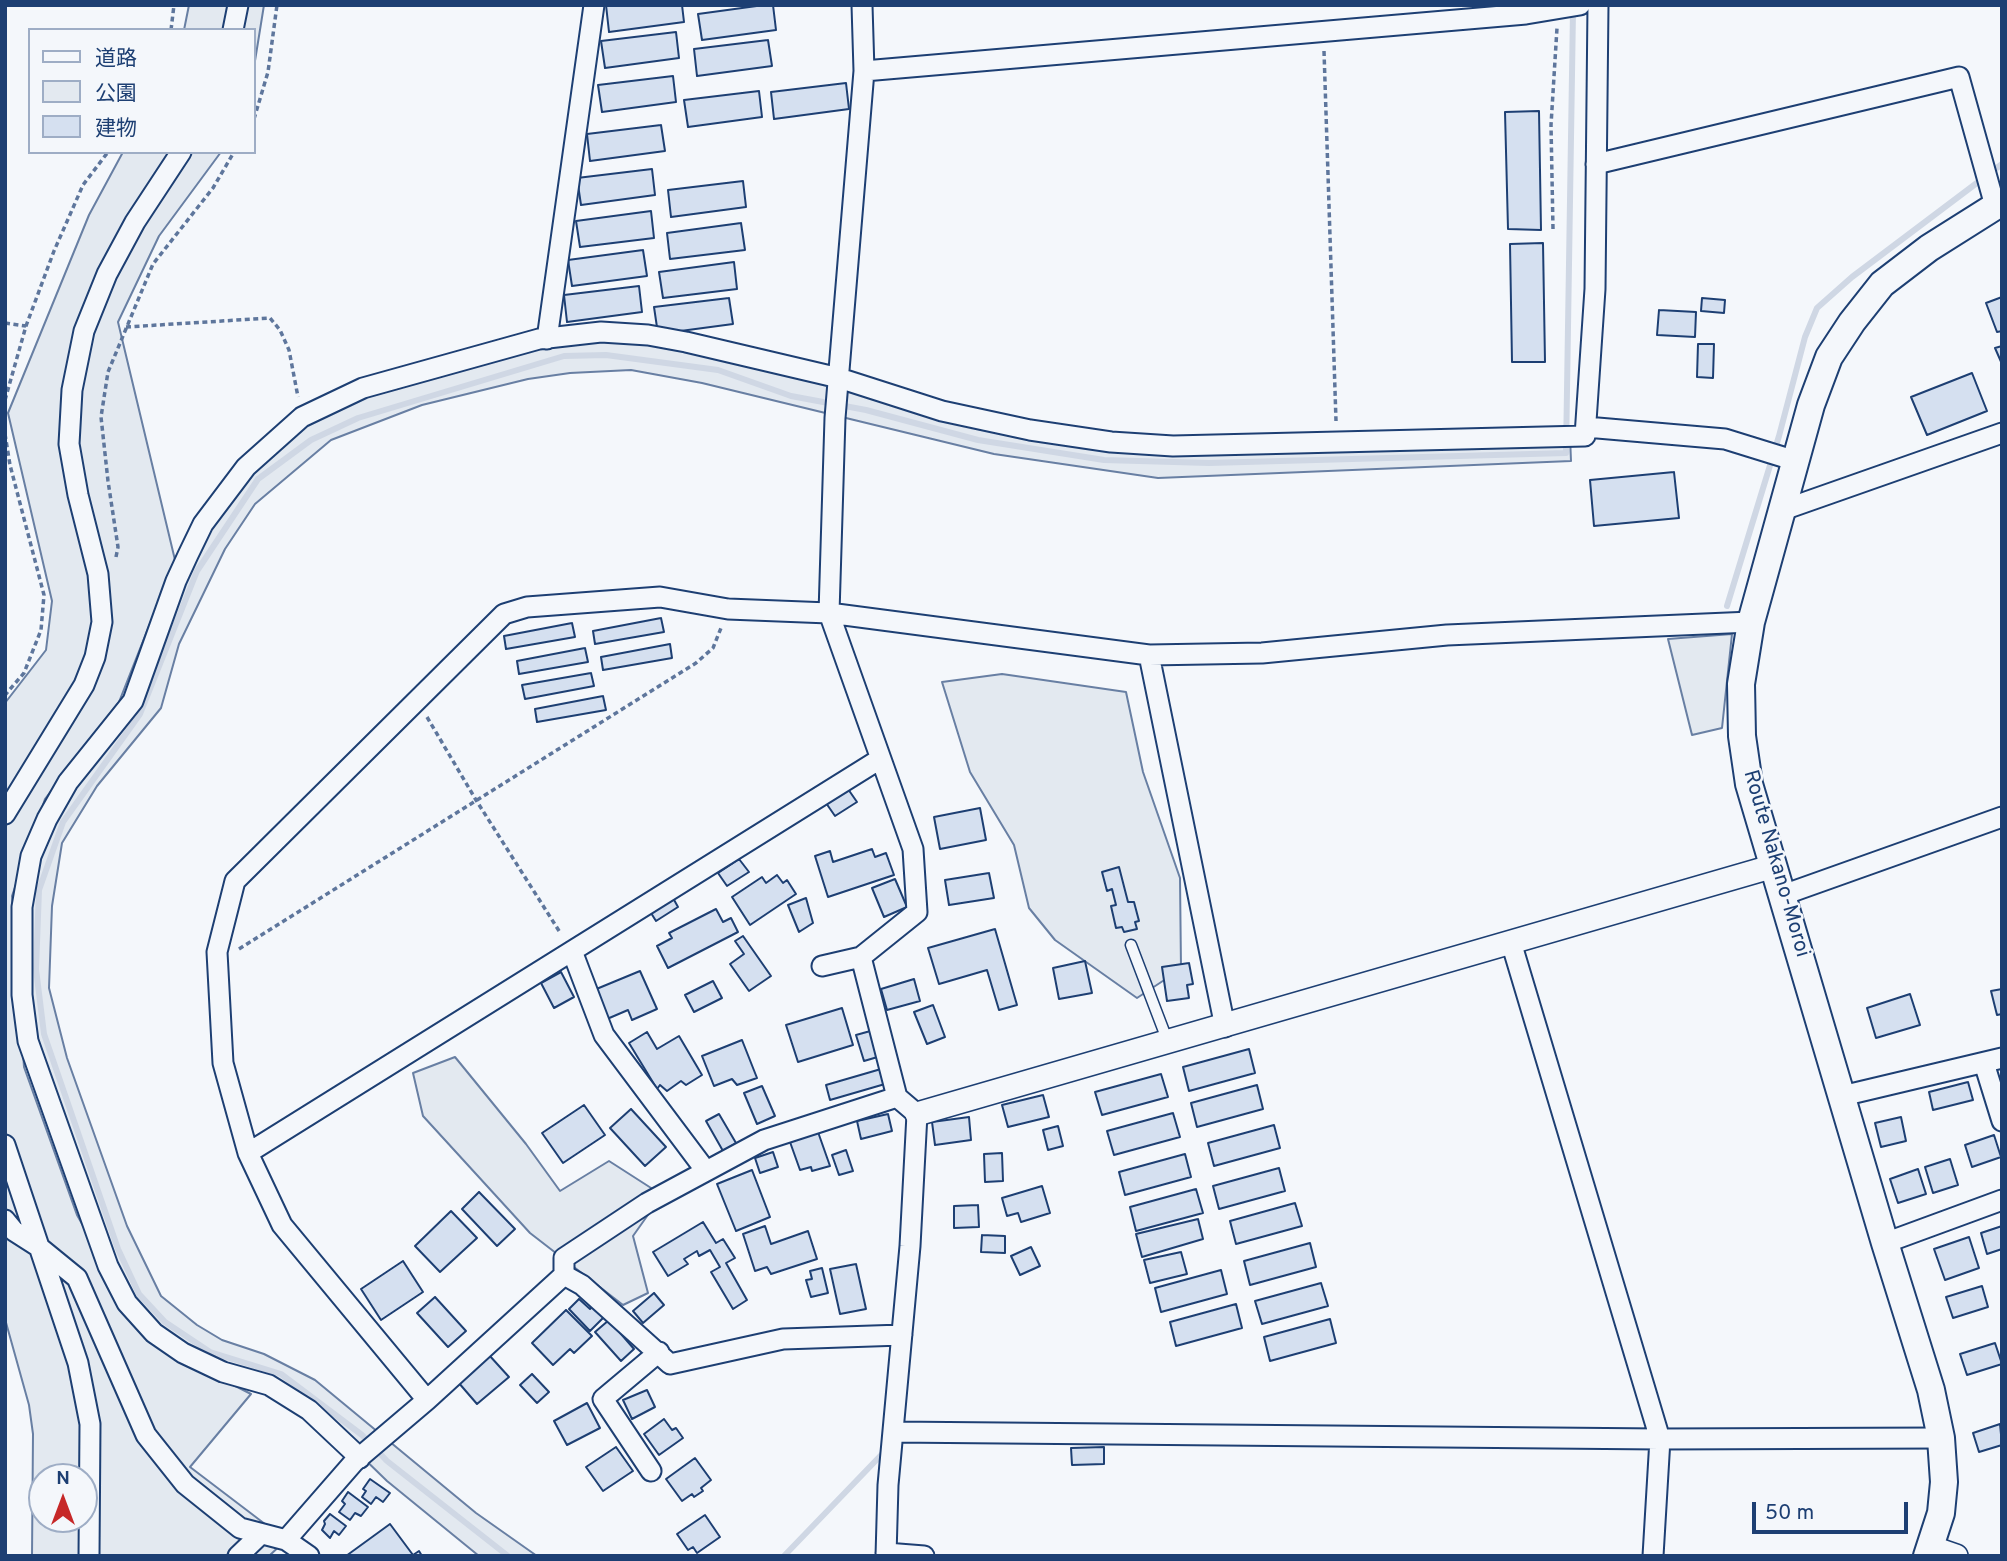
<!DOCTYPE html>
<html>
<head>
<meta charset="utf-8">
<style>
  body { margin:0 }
  #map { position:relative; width:2007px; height:1561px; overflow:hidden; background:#f4f7fb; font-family:Overpass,"Noto Sans JP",sans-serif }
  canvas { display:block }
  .frame { position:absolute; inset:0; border:7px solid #1d3f73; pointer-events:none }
  .legend { position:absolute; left:28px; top:28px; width:228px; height:126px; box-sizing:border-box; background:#f4f7fb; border:2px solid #9eadc5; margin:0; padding:9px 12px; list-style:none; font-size:21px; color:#1d3f73 }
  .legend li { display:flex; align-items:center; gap:14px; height:35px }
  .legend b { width:35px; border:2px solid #9eadc5 }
  .north { position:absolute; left:28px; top:1463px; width:70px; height:70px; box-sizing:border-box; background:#f4f7fb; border:2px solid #9eadc5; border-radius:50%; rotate:0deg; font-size:19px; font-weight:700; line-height:28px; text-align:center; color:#1d3f73 }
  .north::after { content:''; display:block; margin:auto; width:24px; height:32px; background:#c62828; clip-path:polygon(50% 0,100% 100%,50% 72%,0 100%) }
  .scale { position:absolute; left:1752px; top:1502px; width:156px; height:32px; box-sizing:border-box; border:4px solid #1d3f73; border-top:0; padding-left:9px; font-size:21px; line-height:24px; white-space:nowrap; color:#1d3f73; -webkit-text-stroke:5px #f4f7fb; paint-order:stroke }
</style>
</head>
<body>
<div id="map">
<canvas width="2007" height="1561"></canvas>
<div class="frame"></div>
<ul class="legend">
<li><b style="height:9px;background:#f4f7fb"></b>道路</li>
<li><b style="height:19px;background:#e3e9f0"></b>公園</li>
<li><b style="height:19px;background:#d5e0f0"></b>建物</li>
</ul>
<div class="north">N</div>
<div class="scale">50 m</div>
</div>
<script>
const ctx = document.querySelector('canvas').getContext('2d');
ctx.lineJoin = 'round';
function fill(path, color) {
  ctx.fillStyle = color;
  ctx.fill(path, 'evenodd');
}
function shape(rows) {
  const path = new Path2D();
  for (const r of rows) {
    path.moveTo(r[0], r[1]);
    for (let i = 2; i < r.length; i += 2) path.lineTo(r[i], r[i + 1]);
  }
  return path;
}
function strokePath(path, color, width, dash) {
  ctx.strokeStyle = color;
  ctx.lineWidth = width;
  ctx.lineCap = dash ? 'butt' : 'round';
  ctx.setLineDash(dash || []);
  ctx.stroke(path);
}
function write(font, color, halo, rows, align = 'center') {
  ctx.font = font + ' Overpass,sans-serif';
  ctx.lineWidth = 5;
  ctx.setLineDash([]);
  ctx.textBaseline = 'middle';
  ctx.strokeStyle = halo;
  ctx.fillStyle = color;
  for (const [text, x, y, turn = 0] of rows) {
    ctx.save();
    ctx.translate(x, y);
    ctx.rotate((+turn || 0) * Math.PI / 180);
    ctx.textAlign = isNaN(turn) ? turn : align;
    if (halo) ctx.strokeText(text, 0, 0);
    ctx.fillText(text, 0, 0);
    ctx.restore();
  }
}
const green = shape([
  [189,5,264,5,254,67,254,30,184,30,189,5],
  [123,152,221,152,159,236,118,322,175,560,119,702,45,799,12,896,24,1067,77,1215,120,1291,32,1040,30,862,111,730,188,555,261,462,298,420,353,392,601,332,1111,442,1570,436,1571,461,1158,478,994,454,702,383,631,370,570,373,528,379,422,405,331,440,255,504,225,549,179,644,161,708,97,786,62,843,52,906,49,988,67,1058,127,1226,161,1296,197,1325,222,1340,264,1354,315,1380,476,1513,537,1556,479,1556,387,1481,312,1408,234,1375,131,1310,149,1342,251,1394,190,1467,286,1540,269,1556,32,1556,33,1434,29,1405,5,1319,5,703,46,650,52,601,8,413,89,215,123,152],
  [42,1477,84,1477,84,1519,42,1519,42,1477],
  [1732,634,1722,728,1692,735,1668,639,1732,634],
  [1002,674,1126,692,1143,772,1180,878,1181,969,1137,998,1055,940,1029,908,1014,845,970,772,942,682,1002,674],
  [455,1057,526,1144,560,1191,609,1161,662,1195,633,1236,648,1293,623,1305,530,1233,423,1116,413,1073,455,1057]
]);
const stream = shape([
  [1727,606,1779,436,1805,337,1817,308,1852,277,2002,164],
  [508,1556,387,1461,362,1435,281,1374,210,1352,165,1322,139,1294,118,1249,44,1034,36,969,39,890,63,822,140,714,197,571,258,479,311,440,358,418,564,356,606,355,718,370,791,396,866,410,978,440,1104,460,1209,463,1566,453,1573,11],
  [784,1556,886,1450]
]);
const building = shape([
  [606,5,682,5,684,22,609,32,606,5],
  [764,5,773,5,776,30,702,40,698,14,764,5],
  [676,32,679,58,605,68,601,41,676,32],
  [768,40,772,66,697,76,694,49,768,40],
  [673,76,676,102,602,112,598,85,673,76],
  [846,83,849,109,774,119,771,92,846,83],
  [759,91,762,117,688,127,684,100,759,91],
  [1539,111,1541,230,1508,229,1505,112,1539,111],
  [661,125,665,151,590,161,587,134,661,125],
  [652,169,655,195,581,205,577,178,652,169],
  [743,181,746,207,671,217,668,190,743,181],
  [651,211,654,238,580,247,576,221,651,211],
  [741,223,745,250,670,259,667,233,741,223],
  [1543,243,1545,362,1512,362,1510,244,1543,243],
  [643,250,647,276,572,286,568,260,643,250],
  [734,262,737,289,663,298,659,272,734,262],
  [639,286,642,312,567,322,564,295,639,286],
  [2002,297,2002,331,1997,332,1986,303,2002,297],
  [729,298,733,324,658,334,654,307,729,298],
  [1702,298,1725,300,1724,313,1701,311,1702,298],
  [1659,310,1696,312,1695,337,1657,335,1659,310],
  [1698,344,1714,344,1713,378,1697,377,1698,344],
  [2002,346,2002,364,1995,348,2002,346],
  [1972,373,1987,411,1927,435,1911,397,1972,373],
  [1674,472,1679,518,1594,526,1590,480,1674,472],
  [661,618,664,632,595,644,593,631,661,618],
  [572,623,575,637,506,649,504,636,572,623],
  [670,644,672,658,603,670,601,657,670,644],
  [585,648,588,662,519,674,517,661,585,648],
  [591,673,594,686,525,699,522,685,591,673],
  [603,696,606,710,537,722,535,709,603,696],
  [848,789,857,802,835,816,826,803,848,789],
  [980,808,986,840,940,849,934,817,980,808],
  [872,849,875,857,886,853,894,875,828,897,815,856,830,851,833,862,872,849],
  [739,859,749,872,727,886,718,873,739,859],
  [1119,867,1128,902,1134,902,1139,921,1135,922,1137,929,1124,932,1122,927,1116,928,1111,906,1116,905,1112,889,1107,891,1102,872,1119,867],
  [989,873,994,898,949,905,945,880,989,873],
  [777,875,783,883,787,880,796,894,750,925,732,897,762,877,766,883,777,875],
  [895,879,907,907,884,917,872,888,895,879],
  [673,898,678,907,656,921,651,913,673,898],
  [806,898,813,923,799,932,788,905,806,898],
  [716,909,723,922,731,918,738,932,668,968,657,946,672,938,669,933,716,909],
  [995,929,1017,1005,999,1010,987,970,939,984,928,948,995,929],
  [743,936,771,976,749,991,730,964,744,954,735,941,743,936],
  [1085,961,1092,993,1059,999,1053,968,1085,961],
  [1189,963,1193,984,1187,985,1189,998,1167,1001,1162,967,1189,963],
  [640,971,657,1009,632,1020,628,1010,607,1019,594,990,640,971],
  [561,972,574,997,554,1008,541,983,561,972],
  [914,979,920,1001,887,1010,881,989,914,979],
  [713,981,722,998,694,1012,685,995,713,981],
  [2002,989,2002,1014,1997,1015,1991,991,2002,989],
  [1910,994,1920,1025,1876,1038,1867,1008,1910,994],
  [933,1005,945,1037,927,1044,914,1012,933,1005],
  [842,1008,853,1045,798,1062,786,1025,842,1008],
  [874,1030,881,1056,864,1061,856,1035,874,1030],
  [647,1032,657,1049,679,1036,702,1075,686,1085,681,1081,667,1091,660,1085,657,1089,629,1043,647,1032],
  [742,1040,757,1078,737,1085,732,1079,714,1086,702,1056,742,1040],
  [1249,1049,1255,1073,1189,1091,1183,1067,1249,1049],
  [881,1069,885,1084,830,1100,826,1085,881,1069],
  [1161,1074,1168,1097,1102,1115,1095,1092,1161,1074],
  [1968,1082,1973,1100,1933,1110,1929,1092,1968,1082],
  [1257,1085,1263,1109,1197,1127,1191,1103,1257,1085],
  [762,1086,775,1116,757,1124,744,1093,762,1086],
  [1043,1095,1049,1117,1008,1127,1002,1105,1043,1095],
  [584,1105,605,1135,563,1163,542,1133,584,1105],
  [631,1109,666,1147,645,1166,610,1128,631,1109],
  [1173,1113,1180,1137,1114,1155,1107,1131,1173,1113],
  [719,1114,736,1143,723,1151,706,1121,719,1114],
  [888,1114,892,1131,861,1139,857,1121,888,1114],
  [969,1117,971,1140,935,1145,932,1122,969,1117],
  [1901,1117,1906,1141,1881,1147,1875,1123,1901,1117],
  [1274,1125,1280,1148,1214,1166,1208,1143,1274,1125],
  [1058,1126,1063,1146,1048,1150,1043,1130,1058,1126],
  [818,1132,830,1166,812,1171,811,1167,800,1170,790,1142,818,1132],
  [1994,1135,2001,1157,1972,1167,1965,1145,1994,1135],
  [846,1150,853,1171,839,1175,832,1155,846,1150],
  [773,1152,778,1167,760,1173,755,1158,773,1152],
  [1002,1153,1003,1181,985,1182,984,1154,1002,1153],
  [1185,1154,1191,1177,1125,1195,1119,1172,1185,1154],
  [1950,1159,1958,1185,1933,1193,1925,1167,1950,1159],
  [1279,1168,1285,1191,1219,1209,1213,1186,1279,1168],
  [1918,1169,1926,1194,1898,1203,1890,1179,1918,1169],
  [752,1170,770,1217,736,1231,717,1184,752,1170],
  [1042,1186,1050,1213,1021,1222,1018,1213,1007,1216,1002,1198,1042,1186],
  [1196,1189,1203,1213,1136,1231,1130,1207,1196,1189],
  [479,1192,515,1229,497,1246,462,1209,479,1192],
  [1295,1203,1302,1226,1236,1244,1230,1221,1295,1203],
  [978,1205,979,1227,954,1228,954,1206,978,1205],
  [451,1211,477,1238,440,1272,415,1246,451,1211],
  [1198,1219,1203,1239,1142,1257,1136,1234,1198,1219],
  [703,1222,716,1243,723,1239,735,1258,726,1263,747,1300,733,1309,711,1272,720,1267,710,1250,699,1256,697,1251,684,1259,688,1264,668,1276,653,1252,703,1222],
  [765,1226,771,1244,808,1231,817,1259,771,1274,767,1267,755,1271,743,1234,765,1226],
  [2002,1226,2002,1249,1987,1254,1981,1233,2002,1226],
  [982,1235,1005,1236,1005,1253,981,1252,982,1235],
  [1969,1237,1979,1268,1945,1280,1934,1249,1969,1237],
  [1310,1243,1316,1267,1250,1285,1244,1261,1310,1243],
  [1031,1247,1040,1266,1020,1275,1011,1256,1031,1247],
  [1181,1252,1187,1274,1150,1283,1144,1260,1181,1252],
  [403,1261,423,1292,381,1320,361,1289,403,1261],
  [856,1264,866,1309,840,1314,830,1269,856,1264],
  [822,1268,828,1293,811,1297,806,1280,812,1279,810,1271,822,1268],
  [1221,1270,1227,1294,1161,1312,1155,1288,1221,1270],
  [1321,1283,1328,1306,1262,1324,1255,1301,1321,1283],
  [1982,1286,1988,1307,1953,1318,1946,1297,1982,1286],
  [654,1293,664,1305,643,1323,633,1311,654,1293],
  [435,1297,466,1331,448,1347,417,1313,435,1297],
  [579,1299,590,1309,593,1306,604,1317,590,1331,569,1309,579,1299],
  [1236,1304,1242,1328,1176,1346,1170,1322,1236,1304],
  [566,1310,592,1336,574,1353,570,1349,553,1365,532,1343,566,1310],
  [1330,1319,1336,1343,1270,1361,1264,1337,1330,1319],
  [609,1320,634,1349,621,1361,595,1332,609,1320],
  [1995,1343,2002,1364,1967,1375,1960,1354,1995,1343],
  [489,1355,509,1377,477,1404,458,1382,489,1355],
  [532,1374,549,1392,537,1403,520,1385,532,1374],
  [647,1390,655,1407,632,1419,623,1400,647,1390],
  [587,1403,600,1428,567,1445,554,1421,587,1403],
  [664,1419,672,1430,676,1428,683,1438,659,1455,644,1434,664,1419],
  [2000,1424,2002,1445,1979,1452,1973,1433,2000,1424],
  [616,1447,633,1471,603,1491,586,1467,616,1447],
  [1104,1447,1104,1464,1072,1465,1071,1448,1104,1447],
  [695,1458,711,1480,701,1488,703,1491,694,1497,692,1494,682,1501,666,1479,695,1458],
  [370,1479,390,1493,383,1502,376,1497,371,1504,362,1497,366,1491,363,1489,370,1479],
  [348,1492,368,1507,361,1516,355,1513,350,1520,339,1512,345,1504,342,1501,348,1492],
  [330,1514,346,1526,339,1535,334,1531,330,1538,322,1530,325,1524,324,1521,330,1514],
  [705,1515,720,1537,697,1553,693,1547,688,1550,677,1534,705,1515],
  [390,1524,413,1555,419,1551,422,1556,346,1556,390,1524]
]);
const path = shape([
  [171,30,174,5],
  [1324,51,1336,421],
  [254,119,268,72,277,5],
  [1553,229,1551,125,1557,28],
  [5,323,26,326],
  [126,327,270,318,280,330,289,350,298,397],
  [5,400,26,326,54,251,83,185,108,152],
  [5,434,10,465,44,595,41,630,24,673,5,695],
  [116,557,118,547,108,481,101,417,108,372,153,264,213,188,234,152],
  [427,717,476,800,561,934],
  [239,949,696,663,713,648,721,628]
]);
const service = shape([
  [1131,945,1168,1042]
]);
const minor = shape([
  [233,30,238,5],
  [864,71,1526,14,1580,5],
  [1596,164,1959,77,1995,206],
  [547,339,594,5],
  [1586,427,1725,439,1796,461],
  [1783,510,2002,433],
  [1149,655,1225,1027],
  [5,814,84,685,95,657,102,622,98,574,78,495,69,444,72,390,84,331,107,274,135,222,181,152],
  [1783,895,2002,817],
  [1511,942,1660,1439,1653,1556],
  [572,951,604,1035,706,1171],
  [861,957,897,1097],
  [822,966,861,957,917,912,913,849,829,613,835,418,864,71,862,5],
  [1984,1063,2002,1121],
  [1842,1096,2002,1058],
  [5,1145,78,1363,90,1424,89,1556],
  [248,1153,880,759],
  [5,1220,14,1231,39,1247,77,1278,146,1435,185,1484,240,1528,286,1540,309,1556],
  [1885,1243,2002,1200],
  [564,1275,582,1285,670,1364,783,1339,902,1335],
  [427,1400,282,1225,248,1153,223,1063,217,952,235,881,504,614,527,607,660,597,728,609,829,613,1149,655,1262,653,1447,635,1751,622],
  [893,1432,1660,1439,1941,1438],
  [360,1458,309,1410,269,1385,223,1372,183,1353,154,1333,127,1303,108,1266,28,1041,22,995,22,907,31,856,47,819,68,782,133,701,176,581,188,555,203,524,246,467,302,417,363,388,539,339,601,332,648,335,686,342,839,378,942,411,1030,430,1111,442,1173,446,1585,436,1595,289,1598,5],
  [651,1471,603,1399,659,1352],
  [286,1540,354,1462,427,1400,564,1275,564,1258,647,1203,764,1140,897,1097,917,1114,910,1246,888,1485,886,1556],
  [886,1553,924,1556],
  [238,1556,261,1534]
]);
const tertiary = shape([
  [917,1114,1774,866],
  [1930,1547,1956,1556]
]);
const secondary = shape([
  [1927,1556,1941,1513,1944,1482,1941,1438,1931,1390,1885,1243,1749,784,1742,736,1741,684,1751,622,1811,405,1829,357,1852,322,1882,284,1929,248,2002,202]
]);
const streetNames = [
  ["Route Nakano-Moroi",1775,864,74]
];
fill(green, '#e3e9f0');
strokePath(green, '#687fa3', 2);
strokePath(stream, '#cfd7e4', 6);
fill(building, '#d5e0f0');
strokePath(building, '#1d3f73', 2);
strokePath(service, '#1d3f73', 13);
strokePath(minor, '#1d3f73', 23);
strokePath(tertiary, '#1d3f73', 26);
strokePath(secondary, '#1d3f73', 30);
strokePath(path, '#5e769c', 3.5, [5, 3.5]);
strokePath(service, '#f4f7fb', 10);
strokePath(minor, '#f4f7fb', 19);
strokePath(tertiary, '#f4f7fb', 23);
strokePath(secondary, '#f4f7fb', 26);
write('21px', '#1d3f73', '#f4f7fb', streetNames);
</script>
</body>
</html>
